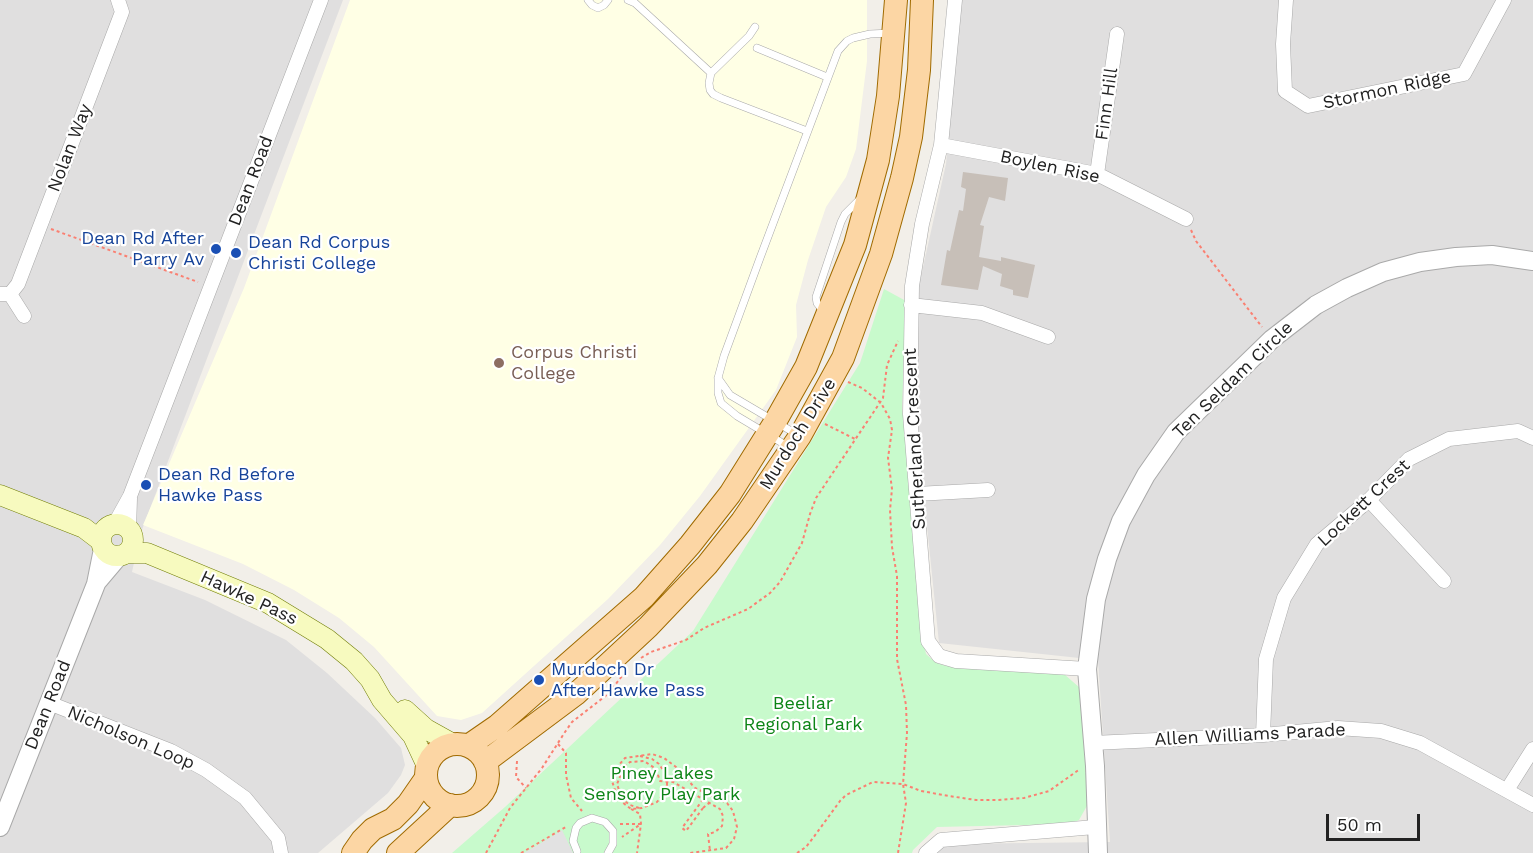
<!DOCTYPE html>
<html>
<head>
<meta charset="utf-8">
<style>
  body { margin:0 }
  #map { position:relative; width:1533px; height:853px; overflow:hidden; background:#f2efe9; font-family:"Work Sans",sans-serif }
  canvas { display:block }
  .scale { position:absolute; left:1326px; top:814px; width:94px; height:27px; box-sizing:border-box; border:3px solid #222; border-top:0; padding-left:8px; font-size:18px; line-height:21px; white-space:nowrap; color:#222; -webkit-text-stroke:4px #fff; paint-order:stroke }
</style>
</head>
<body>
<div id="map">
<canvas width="1533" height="853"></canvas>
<div class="scale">50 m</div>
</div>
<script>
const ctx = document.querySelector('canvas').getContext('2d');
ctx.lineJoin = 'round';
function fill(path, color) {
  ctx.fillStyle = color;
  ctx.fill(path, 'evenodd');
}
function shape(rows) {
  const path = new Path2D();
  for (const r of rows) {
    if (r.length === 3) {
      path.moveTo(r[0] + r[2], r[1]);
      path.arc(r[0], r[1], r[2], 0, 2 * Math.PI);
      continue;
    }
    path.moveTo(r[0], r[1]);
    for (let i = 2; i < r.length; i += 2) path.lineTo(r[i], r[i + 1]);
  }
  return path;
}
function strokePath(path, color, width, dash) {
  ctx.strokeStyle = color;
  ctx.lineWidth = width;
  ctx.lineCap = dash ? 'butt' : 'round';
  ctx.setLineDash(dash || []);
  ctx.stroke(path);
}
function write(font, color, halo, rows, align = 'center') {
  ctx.font = font + ' "Work Sans",sans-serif';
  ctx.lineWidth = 4.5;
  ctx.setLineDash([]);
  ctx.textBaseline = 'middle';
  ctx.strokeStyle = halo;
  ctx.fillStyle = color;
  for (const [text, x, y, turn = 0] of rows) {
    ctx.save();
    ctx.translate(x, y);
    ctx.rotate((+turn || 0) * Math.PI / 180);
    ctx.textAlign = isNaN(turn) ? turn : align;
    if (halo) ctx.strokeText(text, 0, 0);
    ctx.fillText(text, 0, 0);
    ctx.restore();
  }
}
const residential = shape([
  [0,0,343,0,140,535,132,572,205,600,286,640,327,673,375,718,401,748,405,765,401,775,388,793,318,853,0,853],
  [961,0,1533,0,1533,853,936,853,942,844,1110,842,1098,660,939,643,913,389,917,294,946,164]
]);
const education = shape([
  [350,0,867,0,867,61,856,149,846,177,826,207,808,260,796,305,797,337,776,390,700,496,660,545,608,599,482,713,461,720,437,716,374,647,339,618,294,590,243,564,143,525,244,288]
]);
const park = shape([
  [884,289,906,301,902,408,912,494,923,640,926,654,935,662,946,666,1064,674,1080,688,1088,804,1079,820,1070,824,937,827,913,850,912,853,452,853,505,807,693,631,860,363]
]);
const parking = shape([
  [562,830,573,853,524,853,541,843]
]);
const building = shape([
  [963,172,1008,178,1005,201,989,197,980,225,984,226,979,257,1001,261,1001,257,1035,265,1028,298,1013,295,1013,290,1000,286,1002,274,983,266,978,290,941,285,947,250,950,251,959,210,963,211,966,189,961,187]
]);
const path = shape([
  [51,229,198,282],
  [1191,230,1196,241,1262,327],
  [848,382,862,388,881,403,890,419,892,430,888,458,892,489,890,510,892,547,897,576,897,659,906,705,907,733,903,784,906,803,898,853],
  [825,424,855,439],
  [641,658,651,652,686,640,704,628,748,609,770,593,780,582,802,543,810,514,816,498,883,398,887,365,898,341],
  [558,744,566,753,566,775,571,798,582,811],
  [640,756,652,759,659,764,667,776],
  [517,761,516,777,526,788],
  [667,785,665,792,657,802,642,808,631,809,618,799,612,781,618,766,625,758,652,754,664,758,676,767,695,788,727,803,733,811,737,827,734,839,726,848,690,853],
  [639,808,630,805,622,799,617,784,624,767,630,762,644,761,656,769,660,781,673,782,720,809,723,816,722,826,715,832,708,834,710,851],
  [703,808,709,803],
  [631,809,640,814,641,824,637,853],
  [620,824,641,824,622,837],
  [486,853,510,808,542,768,565,732,572,722,608,694,622,676],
  [521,853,566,827],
  [797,853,806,847,813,838,840,801,846,795,873,782,903,784,921,791,949,796,976,800,997,800,1024,798,1049,791,1080,769]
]);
const service = shape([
  [588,0,592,5,598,8,604,5,608,0],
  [628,0,635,3,711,73],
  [755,27,749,36,711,73,709,83,710,90,713,94,721,98,807,131],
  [757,48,827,77],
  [824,312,817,303,816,297,841,222,845,214,860,199],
  [718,378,730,395,798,435],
  [789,447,737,416,721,403,718,393,718,378,724,356,760,258,838,51,847,41,853,38,870,34,891,33],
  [577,851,573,841,576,828,580,823,592,818,605,822,613,831,613,844,608,853]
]);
const minor = shape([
  [955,0,941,145,922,224,912,286,910,414,928,641,939,656,956,661,1087,669],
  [1286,0,1283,44,1285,91,1308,106,1464,74,1504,0],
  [941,145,1097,174,1186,219],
  [1097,174,1117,34],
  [0,294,10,294,18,284,122,12,118,0],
  [10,294,24,316],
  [911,305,982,313,1048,337],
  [917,494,988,490],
  [1369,500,1444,581],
  [114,525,130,496,321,0],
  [129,530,130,498],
  [49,703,171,751,206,770,245,798,278,838,281,853],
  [1263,735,1266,659,1284,598,1317,544,1369,500,1409,459,1449,439,1518,431,1533,438],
  [1093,743,1263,735,1338,728,1381,731,1420,743,1533,805],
  [1507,790,1533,749],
  [926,853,941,840,1095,827]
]);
const tertiary = shape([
  [97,582,119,556],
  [0,827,96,584,103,549],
  [1098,853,1095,766,1087,669,1096,599,1107,559,1121,521,1146,475,1176,432,1272,339,1316,305,1347,288,1383,272,1420,262,1456,257,1492,255,1533,261]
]);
const secondary = shape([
  [0,495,84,528,101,541],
  [117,540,16],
  [126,553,147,553,268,603,327,639,354,661,370,679,382,700,413,736,427,766],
  [405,710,426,729,453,744]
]);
const primary = shape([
  [457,775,31],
  [468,746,497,726,644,597,690,545,730,494,775,422,806,367,855,245,878,160,888,96,896,0],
  [485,762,576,694,648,627,707,565,742,521,800,436,843,358,881,254,902,178,911,137,919,70,922,0],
  [353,853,362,840,373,829,393,819,408,804,426,778],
  [398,853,450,805]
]);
const pathBridge = shape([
  [667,776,667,785],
  [703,808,686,831,682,828,707,794]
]);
const markers = [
  [216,249,6,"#1a4fb4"],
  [236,253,6,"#1a4fb4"],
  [499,363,6,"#8d6e63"],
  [146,485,6,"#1a4fb4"],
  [539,680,6,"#1a4fb4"]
];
const streetNames = [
  ["Stormon Ridge",1387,90,-12],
  ["Finn Hill",1107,104,-82],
  ["Nolan Way",70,148,-69],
  ["Boylen Rise",1050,167,12],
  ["Dean Road",251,181,-69],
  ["Ten Seldam Circle",1233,380,-44],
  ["Murdoch Drive",798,434,-58],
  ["Sutherland Crescent",915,439,-93],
  ["Lockett Crest",1364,503,-43],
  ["Hawke Pass",249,598,25],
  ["Dean Road",48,705,-68],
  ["Allen Williams Parade",1250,735,-3],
  ["Nicholson Loop",131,738,23]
];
const transitNames = [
  ["Dean Rd After",204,239,"right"],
  ["Parry Av",204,260,"right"],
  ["Dean Rd Corpus",248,243],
  ["Christi College",248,264],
  ["Dean Rd Before",158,475],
  ["Hawke Pass",158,496],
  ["Murdoch Dr",551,670],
  ["After Hawke Pass",551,691]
];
const educationNames = [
  ["Corpus Christi",511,353],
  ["College",511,374]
];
const parkNames = [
  ["Beeliar",803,704],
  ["Regional Park",803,725],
  ["Piney Lakes",662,774],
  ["Sensory Play Park",662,795]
];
fill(residential, '#e0dfdf');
fill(education, '#ffffe5');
fill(park, '#c8facc');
fill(parking, '#e2e2e2');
fill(building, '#c7bfb8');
strokePath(service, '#a9a9a9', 8);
strokePath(minor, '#a9a9a9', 15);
strokePath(tertiary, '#a9a9a9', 20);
strokePath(secondary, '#707d05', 21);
strokePath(primary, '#a06b00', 24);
strokePath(path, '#fa8072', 2, [3, 3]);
strokePath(service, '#fff', 7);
strokePath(minor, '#fff', 14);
strokePath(tertiary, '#fff', 18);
strokePath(secondary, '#f7fabf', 20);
strokePath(primary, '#fcd6a4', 22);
strokePath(pathBridge, '#fa8072', 2, [3, 3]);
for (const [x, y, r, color] of markers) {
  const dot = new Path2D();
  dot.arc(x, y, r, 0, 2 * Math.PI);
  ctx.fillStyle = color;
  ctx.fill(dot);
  strokePath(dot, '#fff', 2);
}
write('18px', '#222', '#fff', streetNames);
write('18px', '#164399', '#fff', transitNames, 'left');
write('18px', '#785e54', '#fff', educationNames, 'left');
write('18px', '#0c8416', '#fff', parkNames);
</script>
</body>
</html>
